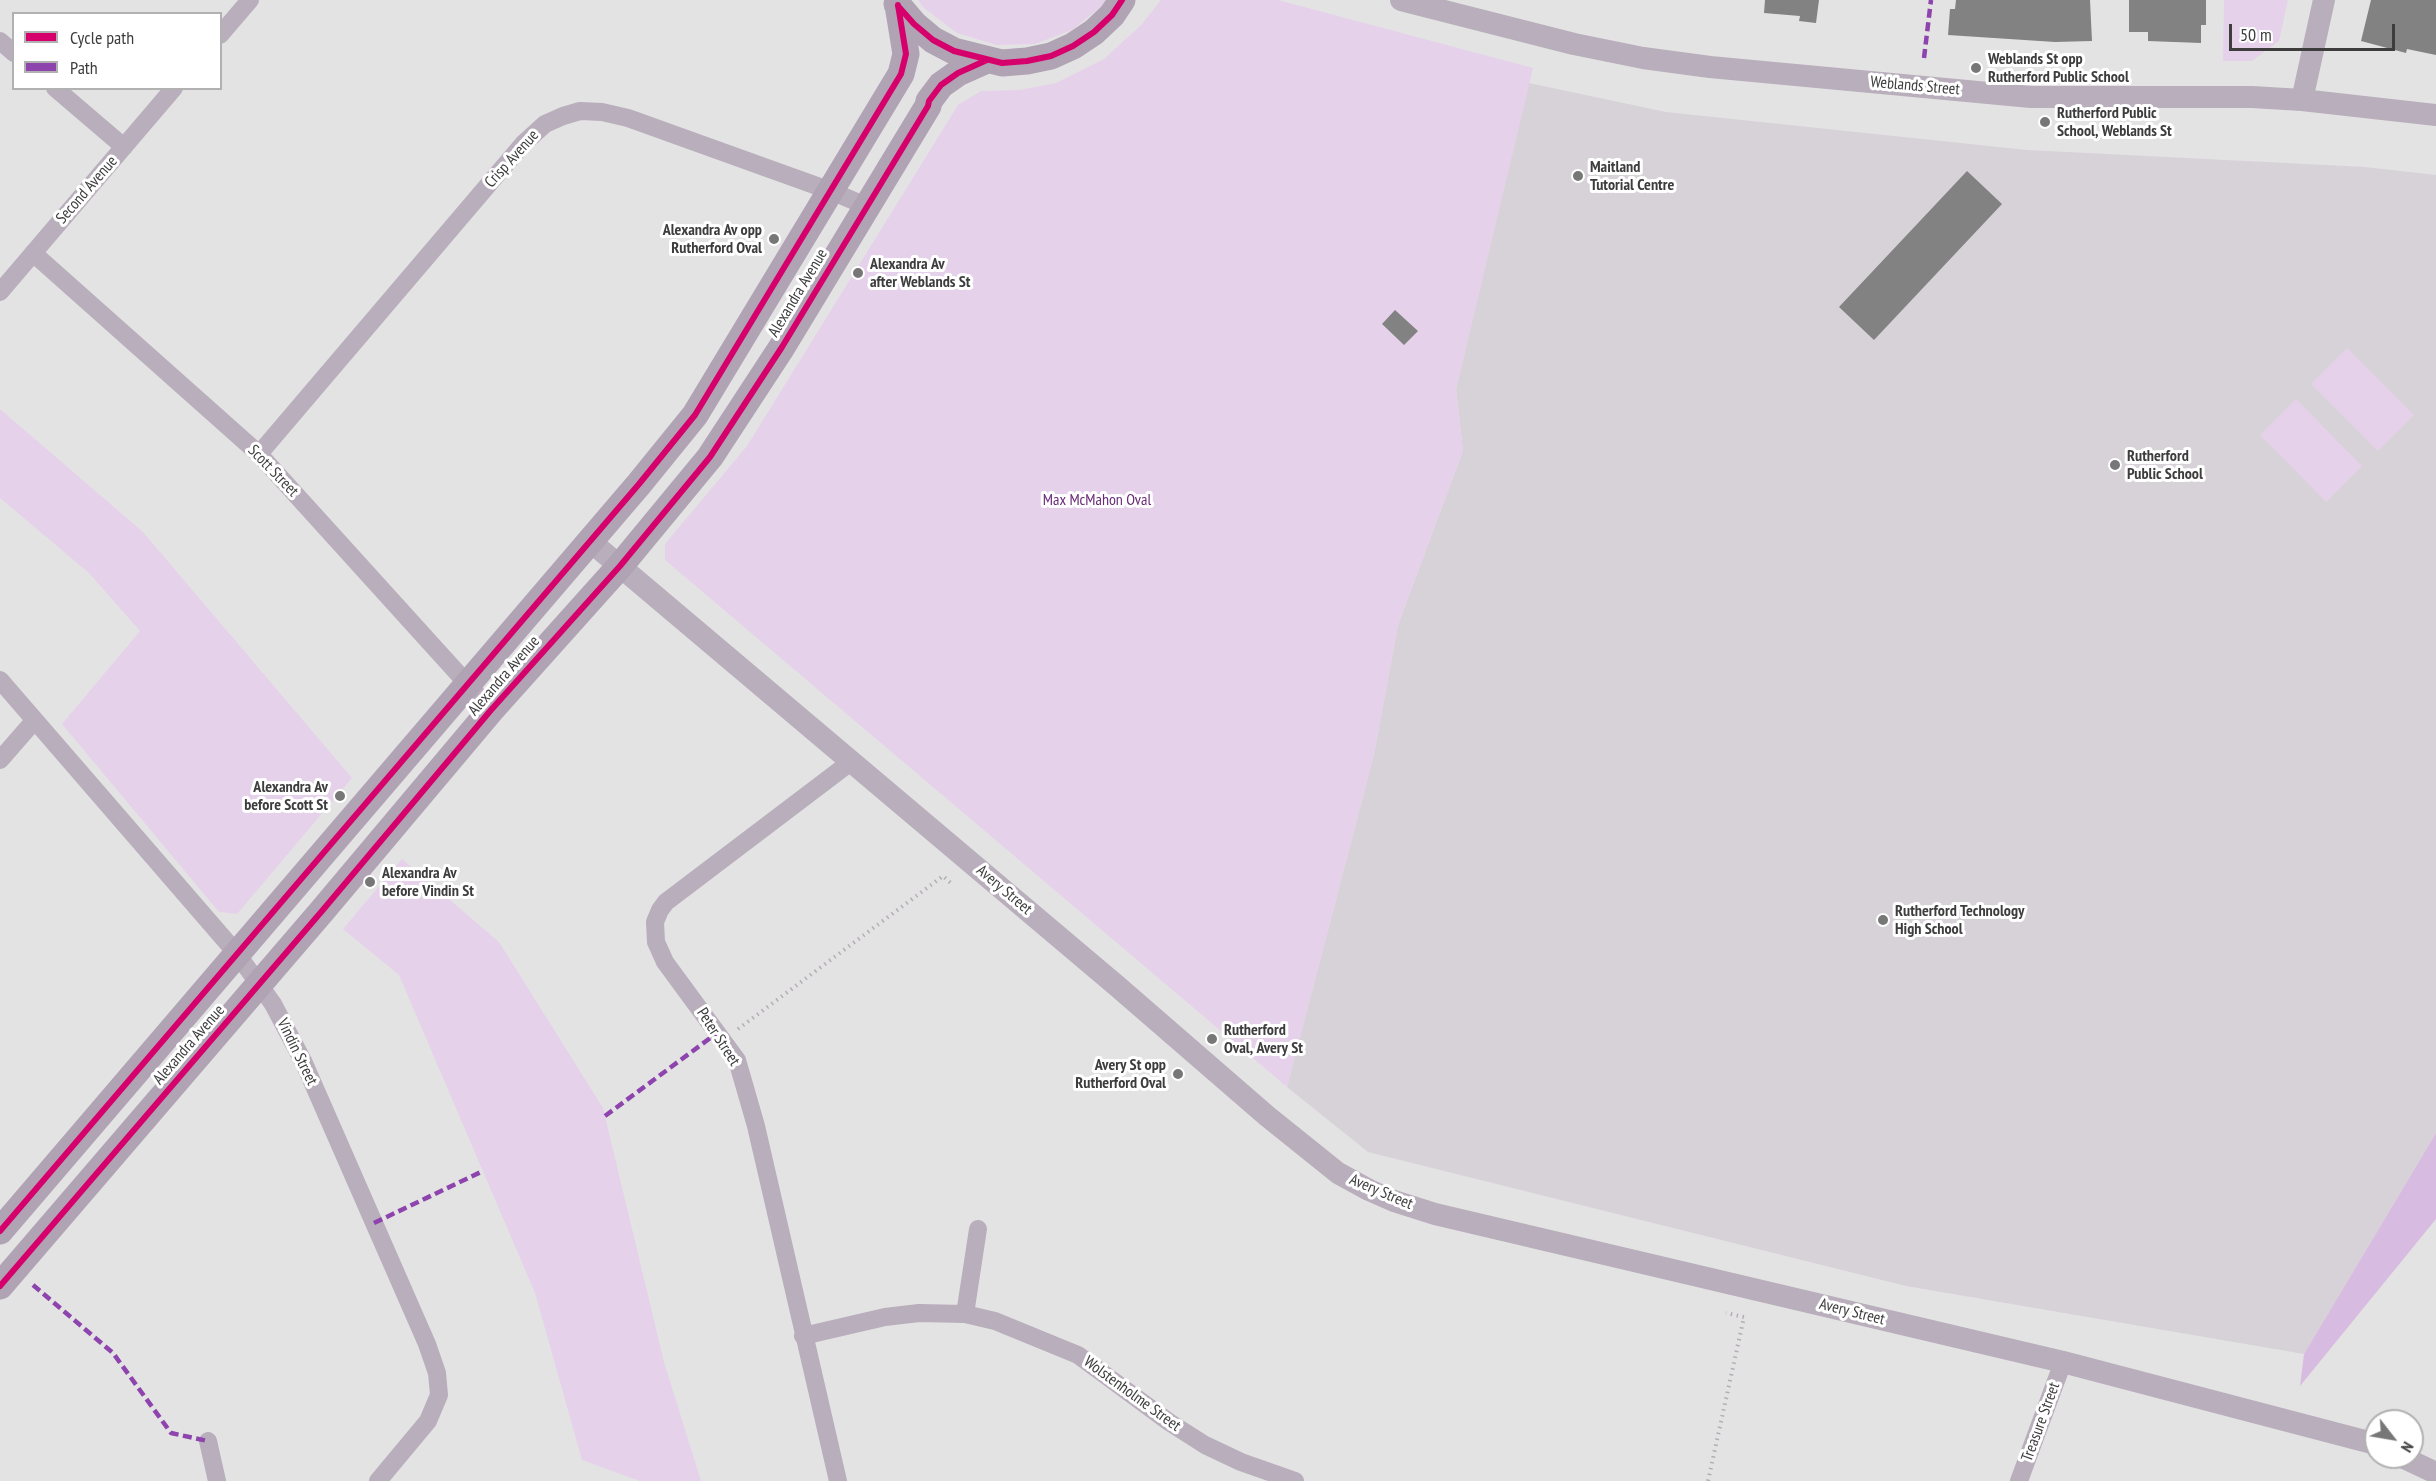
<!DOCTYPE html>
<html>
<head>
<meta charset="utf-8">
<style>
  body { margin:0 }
  #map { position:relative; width:2436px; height:1481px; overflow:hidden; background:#e4e3e4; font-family:"PT Sans Narrow",sans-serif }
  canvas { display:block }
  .legend { position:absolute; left:12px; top:12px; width:210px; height:78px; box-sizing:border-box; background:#fff; border:2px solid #b1b1b2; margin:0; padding:8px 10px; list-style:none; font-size:18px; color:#3d3d3e }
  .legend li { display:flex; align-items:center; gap:12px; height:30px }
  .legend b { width:30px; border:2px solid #b1b1b2 }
  .north { position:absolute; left:2364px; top:1409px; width:60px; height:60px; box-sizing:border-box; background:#fff; border:2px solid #b1b1b2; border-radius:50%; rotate:121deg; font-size:16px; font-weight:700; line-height:24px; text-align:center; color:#3d3d3e }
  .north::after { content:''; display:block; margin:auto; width:21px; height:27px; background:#777778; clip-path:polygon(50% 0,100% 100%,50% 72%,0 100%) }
  .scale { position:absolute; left:2229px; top:24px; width:166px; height:27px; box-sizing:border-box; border:3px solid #3d3d3e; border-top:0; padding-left:8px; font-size:18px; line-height:21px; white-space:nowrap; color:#3d3d3e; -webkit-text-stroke:4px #fff; paint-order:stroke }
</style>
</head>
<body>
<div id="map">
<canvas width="2436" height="1481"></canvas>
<ul class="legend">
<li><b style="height:8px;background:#d6006c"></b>Cycle path</li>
<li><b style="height:8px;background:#8e44ad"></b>Path</li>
</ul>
<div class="north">N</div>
<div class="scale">50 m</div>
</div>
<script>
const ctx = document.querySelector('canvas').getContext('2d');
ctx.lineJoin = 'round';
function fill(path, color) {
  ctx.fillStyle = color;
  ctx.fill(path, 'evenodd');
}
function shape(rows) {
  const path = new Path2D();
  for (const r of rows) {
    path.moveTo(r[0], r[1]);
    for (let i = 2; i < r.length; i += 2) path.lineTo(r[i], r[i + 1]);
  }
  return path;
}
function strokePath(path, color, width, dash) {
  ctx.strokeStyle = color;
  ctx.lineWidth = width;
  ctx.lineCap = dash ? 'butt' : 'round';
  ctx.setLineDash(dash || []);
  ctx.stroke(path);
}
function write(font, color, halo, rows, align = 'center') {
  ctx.font = font + ' "PT Sans Narrow",sans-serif';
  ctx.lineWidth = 6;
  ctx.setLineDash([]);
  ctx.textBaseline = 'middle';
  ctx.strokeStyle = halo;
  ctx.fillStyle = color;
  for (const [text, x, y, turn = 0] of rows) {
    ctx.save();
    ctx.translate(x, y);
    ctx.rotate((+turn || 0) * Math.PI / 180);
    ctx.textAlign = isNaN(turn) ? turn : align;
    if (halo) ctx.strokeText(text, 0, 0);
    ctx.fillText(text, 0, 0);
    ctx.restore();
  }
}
const built = shape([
  [1529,83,1666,112,2027,150,2365,167,2436,175,2436,1133,2304,1354,1906,1286,1368,1152,1287,1087,1374,754,1398,625,1463,451,1456,389]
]);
const green = shape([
  [918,0,1106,0,1102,6,1072,30,1035,44,997,45,957,33,924,8],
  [1161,0,1278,0,1533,68,1456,389,1463,451,1398,625,1374,754,1287,1087,665,560,665,544,747,446,958,105,981,91,1020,90,1056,83,1104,59,1141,25],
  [2224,0,2288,0,2279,41,2252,61,2223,61],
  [2347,348,2414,415,2378,451,2311,384],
  [2296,399,2362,466,2326,502,2260,435],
  [0,409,143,532,352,778,237,914,219,912,62,724,140,631,89,573,0,498],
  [402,859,499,942,603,1108,664,1362,701,1481,640,1481,582,1460,535,1293,399,975,343,929]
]);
const forest = shape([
  [2436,1133,2436,1219,2300,1386,2304,1354]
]);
const building = shape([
  [1765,0,1819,0,1816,23,1799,21,1800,16,1764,13],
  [1956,0,2090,0,2092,41,2055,42,1948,35,1950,9,1955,9],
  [2129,0,2206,0,2206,25,2201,25,2201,43,2148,41,2148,32,2129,32],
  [2371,0,2436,0,2436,55,2407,49,2406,53,2361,41],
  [1967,171,2002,204,1874,340,1839,307],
  [1395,310,1418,331,1404,345,1382,324]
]);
const path = shape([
  [738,1029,943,876,953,885],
  [1708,1481,1744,1317,1726,1313]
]);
const minor = shape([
  [220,35,250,0],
  [0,41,14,53],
  [55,88,124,147],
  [33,253,259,454,491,710],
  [0,292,174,88],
  [259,454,523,144,545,124,563,116,580,111,602,112,628,118,831,191,866,206],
  [0,680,238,955,273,1004,304,1063,427,1344,437,1373,439,1395,428,1421,378,1481],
  [0,760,34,721],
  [965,1314,978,1229],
  [803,1336,885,1317,919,1313,965,1314,995,1321,1078,1355,1169,1422,1205,1445,1241,1462,1295,1481],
  [208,1441,217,1481],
  [838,1481,756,1126,737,1060,665,962,656,942,655,922,660,910,666,902,852,761],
  [2019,1481,2063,1362]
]);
const tertiary = shape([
  [1401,0,1574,44,1643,58,1710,67,2031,97,2252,97,2302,100,2436,115],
  [2302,100,2324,0],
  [590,541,1117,986,1267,1116,1338,1173,1369,1190,1394,1201,1435,1214,2063,1362,2376,1444],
  [2402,1457,2436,1473]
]);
const secondary = shape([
  [897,4,914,24,933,40,954,51,1002,63,1027,61,1051,56,1073,46,1094,32,1112,15,1122,0],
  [0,1231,639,484,695,415,901,74,906,54,898,5],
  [0,1286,322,911,491,710,620,566,710,457,782,347,928,106,929,101,941,85,958,73,987,60]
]);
const quiet = shape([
  [1924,58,1931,0],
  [605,1116,717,1033],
  [374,1223,483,1171],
  [33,1285,113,1353,171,1433,208,1441]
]);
const cycleway = shape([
  [898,6,914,24,933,40,954,51,1002,63,1027,61,1051,56,1073,46,1094,32,1112,15,1122,0],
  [0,1231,639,484,695,415,901,74,906,54,898,5],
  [0,1286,322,911,491,710,620,566,710,457,782,347,928,106,929,101,941,85,958,73,987,60]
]);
const markers = [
  [1976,68,6,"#777778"],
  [2045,122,6,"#777778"],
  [1578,176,6,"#777778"],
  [774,239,6,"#777778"],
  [858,273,6,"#777778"],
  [2115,465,6,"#777778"],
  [340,796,6,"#777778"],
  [370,882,6,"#777778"],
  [1883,920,6,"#777778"],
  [1212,1039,6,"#777778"],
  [1178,1074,6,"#777778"]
];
const poiNames = [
  ["Weblands St opp",1988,59],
  ["Rutherford Public School",1988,77],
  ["Rutherford Public",2057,113],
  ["School, Weblands St",2057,131],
  ["Maitland",1590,167],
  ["Tutorial Centre",1590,185],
  ["Alexandra Av opp",762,230,"right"],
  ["Rutherford Oval",762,248,"right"],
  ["Alexandra Av",870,264],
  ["after Weblands St",870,282],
  ["Rutherford",2127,456],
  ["Public School",2127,474],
  ["Alexandra Av",328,787,"right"],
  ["before Scott St",328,805,"right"],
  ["Alexandra Av",382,873],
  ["before Vindin St",382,891],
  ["Rutherford Technology",1895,911],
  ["High School",1895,929],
  ["Rutherford",1224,1030],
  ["Oval, Avery St",1224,1048],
  ["Avery St opp",1166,1065,"right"],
  ["Rutherford Oval",1166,1083,"right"]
];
const streetNames = [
  ["Weblands Street",1915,86,5],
  ["Crisp Avenue",512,159,-48],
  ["Second Avenue",87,190,-49],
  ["Alexandra Avenue",798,293,-59],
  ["Scott Street",273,471,46],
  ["Alexandra Avenue",504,676,-49],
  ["Avery Street",1004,890,40],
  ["Peter Street",718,1037,57],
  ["Alexandra Avenue",189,1045,-49],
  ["Vindin Street",297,1052,64],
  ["Avery Street",1381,1192,23],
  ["Avery Street",1852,1312,14],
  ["Wolstenholme Street",1132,1394,36],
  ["Treasure Street",2041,1422,-70]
];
const parkNames = [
  ["Max McMahon Oval",1097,500]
];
fill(built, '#d7d2d8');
fill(green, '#e5d1ea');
fill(forest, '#d8bbe0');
fill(building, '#828282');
strokePath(path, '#b4adb6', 4, [1.5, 4.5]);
strokePath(minor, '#b9aebb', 18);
strokePath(tertiary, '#b9aebb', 22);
strokePath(secondary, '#b0a3b3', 27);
strokePath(quiet, '#8e44ad', 4.5, [9, 4.5]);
strokePath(cycleway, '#d6006c', 6);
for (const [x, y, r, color] of markers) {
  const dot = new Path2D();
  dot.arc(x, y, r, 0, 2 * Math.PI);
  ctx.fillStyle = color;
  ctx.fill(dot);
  strokePath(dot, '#fff', 2);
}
write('bold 16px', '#3d3d3e', '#fff', poiNames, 'left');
write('16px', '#3d3d3e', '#fff', streetNames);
write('16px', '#692a78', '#fff', parkNames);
</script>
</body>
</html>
